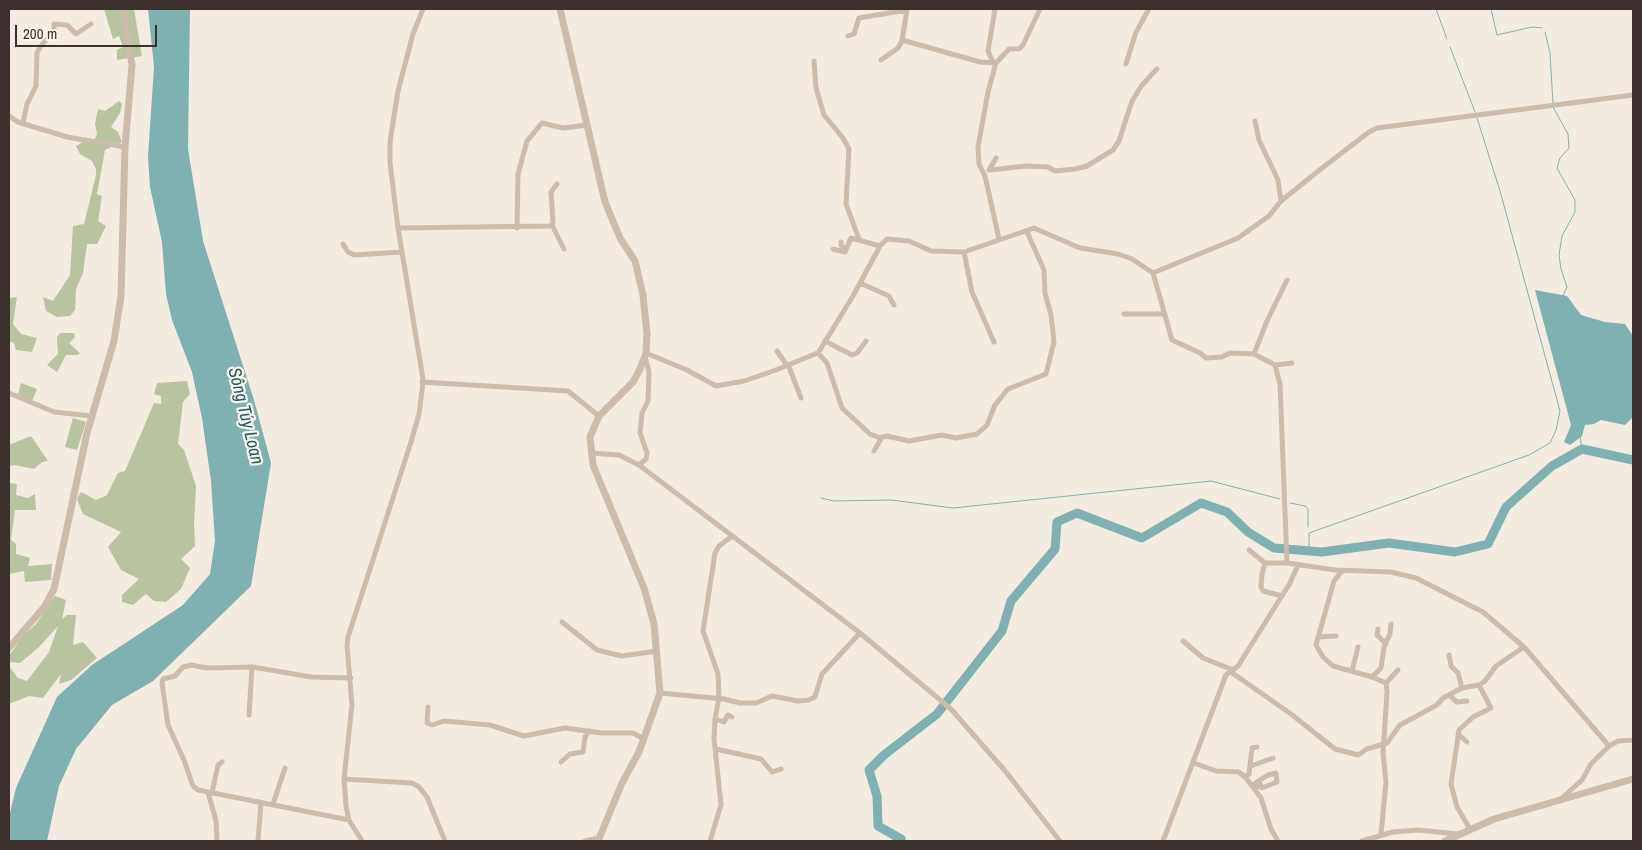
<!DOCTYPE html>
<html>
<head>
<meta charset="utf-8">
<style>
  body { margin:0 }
  #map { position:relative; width:1642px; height:850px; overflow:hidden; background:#f4ebe1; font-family:"Archivo Narrow",sans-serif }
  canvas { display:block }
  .frame { position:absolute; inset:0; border:10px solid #3b302b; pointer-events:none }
  .scale { position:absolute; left:15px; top:25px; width:142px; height:22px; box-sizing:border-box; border:2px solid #3b302b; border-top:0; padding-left:6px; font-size:15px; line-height:18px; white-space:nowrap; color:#3b302b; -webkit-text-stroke:4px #fbf5ee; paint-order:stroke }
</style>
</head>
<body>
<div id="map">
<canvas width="1642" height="850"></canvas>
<div class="frame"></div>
<div class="scale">200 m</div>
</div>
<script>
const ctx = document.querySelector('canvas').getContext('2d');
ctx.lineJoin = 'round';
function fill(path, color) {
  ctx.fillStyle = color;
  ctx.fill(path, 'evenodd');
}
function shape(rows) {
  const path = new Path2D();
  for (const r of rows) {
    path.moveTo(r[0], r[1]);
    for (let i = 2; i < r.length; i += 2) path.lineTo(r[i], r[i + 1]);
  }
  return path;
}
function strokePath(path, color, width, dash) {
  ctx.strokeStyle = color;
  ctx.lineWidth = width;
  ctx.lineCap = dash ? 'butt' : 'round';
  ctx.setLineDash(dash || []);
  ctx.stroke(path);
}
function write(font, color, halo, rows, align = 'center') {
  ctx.font = font + ' "Archivo Narrow",sans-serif';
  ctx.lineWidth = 4.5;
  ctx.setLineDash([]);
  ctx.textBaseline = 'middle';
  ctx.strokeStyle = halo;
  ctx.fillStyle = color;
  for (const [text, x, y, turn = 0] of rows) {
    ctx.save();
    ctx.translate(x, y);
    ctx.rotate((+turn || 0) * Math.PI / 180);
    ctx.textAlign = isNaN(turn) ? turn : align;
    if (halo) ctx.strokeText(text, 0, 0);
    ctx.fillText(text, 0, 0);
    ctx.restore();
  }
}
const green = shape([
  [104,9,134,9,142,56,117,60,117,50,123,47,119,36,113,39],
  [119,101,122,104,120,113,111,127,118,132,122,142,105,150,97,194,102,196,98,221,106,226,97,244,87,244,83,273,76,289,75,310,70,316,57,317,46,311,43,297,53,301,70,275,73,226,84,224,96,175,96,169,92,161,80,154,76,146,83,142,93,143,97,134,95,124,98,109,105,111],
  [17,297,13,324,21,334,37,338,32,352,16,350,14,343,9,341,9,298],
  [60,333,74,333,75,337,69,343,80,353,78,355,66,355,57,372,47,365,58,354,57,337],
  [187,381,190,394,183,402,178,444,184,450,196,486,194,523,195,546,181,559,190,568,181,589,166,602,154,601,146,594,133,605,122,602,122,595,139,579,121,570,108,547,121,532,83,514,77,499,81,492,96,500,107,495,118,473,125,471,154,403,161,404,161,396,154,394,157,383],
  [21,383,37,389,32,401,18,394],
  [73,418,86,422,77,450,65,447],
  [31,436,48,461,42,462,34,469,15,465,9,466,9,445],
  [9,483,17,484,16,495,28,498,35,494,36,510,15,510,11,540,16,544,16,554,30,558,28,566,52,564,51,580,25,582,24,571,9,574],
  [55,596,66,600,62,619,67,615,76,615,73,645,83,642,97,658,71,680,59,684,61,674,43,698,29,696,9,704,9,666,18,678,27,681,49,652,58,626,39,647,20,663,9,662,9,656,23,636,36,624]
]);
const water = shape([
  [148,9,190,9,188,149,203,241,254,400,271,463,251,586,153,681,112,705,76,749,59,786,47,841,9,841,9,817,16,788,57,697,92,665,183,605,210,574,215,541,211,481,202,418,192,372,172,320,166,294,162,242,150,187,148,157,154,67],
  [1535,290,1567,296,1581,315,1605,322,1625,324,1633,336,1633,417,1625,425,1601,420,1594,424,1585,425,1582,436,1570,445,1564,442,1571,425]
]);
const stream = shape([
  [1436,9,1447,39],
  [1491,9,1497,35,1532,27,1542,28],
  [1545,32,1550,53,1553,103],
  [1450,47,1475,112],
  [1553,107,1568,134,1569,148,1560,158,1557,168,1575,200,1575,212,1562,236,1559,255,1561,269,1567,287,1563,296],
  [1580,436,1582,449],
  [821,498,834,501,891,500,953,508,1211,481,1280,499],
  [1290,503,1305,506,1308,509,1308,527],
  [1309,533,1529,455,1550,443,1556,430,1560,411,1500,191,1477,118],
  [1309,534,1309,551]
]);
const river = shape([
  [900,841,901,839,878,826,877,796,869,770,884,755,937,714,1002,631,1011,601,1055,549,1057,522,1077,513,1142,538,1201,503,1227,512,1248,532,1274,548,1322,552,1389,543,1455,552,1488,544,1506,507,1552,466,1582,449,1633,460]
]);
const minor = shape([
  [995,9,988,51,993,62,996,63,988,92,978,147,979,164,985,176,999,239],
  [848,36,854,34,859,18,907,10],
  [902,40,980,62,996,63,1009,49,1019,49,1023,45,1040,9],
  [881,60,898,48,902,41,907,9],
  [814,61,816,88,824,115,843,138,849,149,846,204,859,239],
  [1126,64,1136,32,1149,9],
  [9,116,18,122,67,137,125,147],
  [1255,121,1259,140,1278,180,1281,201],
  [23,123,27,104,36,86,37,53,43,43,54,33,54,24,67,25,76,34,91,24],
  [989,170,996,158],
  [990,170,1026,166,1048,167,1055,171,1075,169,1087,166,1113,150,1119,141,1132,101,1142,85,1157,69],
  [552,225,564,249],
  [398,228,550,226,553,223,551,192,557,184],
  [517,228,518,174,527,141,542,123,563,128,588,125],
  [841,242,841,245,846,250],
  [343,244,348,252,354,255,402,252],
  [833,249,845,252,851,238,880,246],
  [964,252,972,292,994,342],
  [1153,273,1238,238,1269,216,1281,201,1317,172,1369,132,1377,128,1633,95],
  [860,283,889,296,894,305],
  [1124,314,1164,314],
  [825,341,852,355,857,353,866,341],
  [777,351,786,364],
  [646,353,687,370,716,386,744,381,776,370],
  [818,353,827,363,842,408,870,434,880,438],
  [815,354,818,353,853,296,880,246,887,239,909,241,931,251,964,252,1034,228,1080,248,1118,254,1132,259,1153,273,1172,340,1200,353,1206,358,1222,357,1230,353,1254,354,1275,365,1280,384,1287,563,1335,570,1391,572,1416,578,1483,612,1524,647,1609,746],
  [1254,354,1267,321,1287,280],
  [1275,365,1292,363],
  [789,367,801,398],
  [422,382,568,391,599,416],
  [9,393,54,412,92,416],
  [874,451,882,437,887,436,909,441,942,435,956,438,977,434,987,425,995,405,1008,389,1046,374,1054,342,1051,315,1045,293,1044,270,1027,232],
  [591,453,619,455,639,465,860,633,951,709,1006,772,1060,841],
  [639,465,646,459,647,453,640,433,642,413,648,401,649,372,645,356],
  [1249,550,1265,563],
  [1342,571,1334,581,1316,645,1323,657,1333,666,1372,677,1386,683,1387,692,1383,753,1386,782,1381,834],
  [1282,596,1263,591,1261,587,1262,574,1265,563,1287,563],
  [562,622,597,650,622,656,657,651],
  [1378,629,1377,635,1386,644],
  [1319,637,1336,636],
  [1183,641,1203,658,1233,670],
  [1449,655,1451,666,1458,673,1462,688],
  [1352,671,1358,647],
  [1231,672,1291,714,1335,749,1358,755,1367,749,1387,743,1400,725,1437,705,1443,698,1462,688,1479,685,1485,681,1496,666,1524,647],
  [1372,677,1381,668,1384,647,1390,634,1391,624],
  [1386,683,1398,670],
  [660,693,724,699,740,703,756,703,772,696,798,701,809,700,815,697,822,674,860,633],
  [1449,695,1457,702,1467,701],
  [428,707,427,723,432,725,444,721,490,725,524,736,565,728,602,733,633,733,644,739],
  [249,715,252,667],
  [715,719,719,698,718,674,703,631,715,553,719,546,731,537],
  [1458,734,1467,742],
  [716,749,761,759,772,772,781,769],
  [561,762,570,754,583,752,585,737,589,731],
  [1194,763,1216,771,1239,772,1246,778,1261,798,1271,829,1278,841],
  [1251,766,1273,758],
  [1245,777,1249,774,1252,748,1257,747],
  [344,779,412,783,419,787,427,797,445,841],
  [1252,785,1268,775,1276,773,1277,782,1262,788,1260,784,1255,789],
  [208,792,216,821,217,841],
  [212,793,218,765,222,762],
  [1562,798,1582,780,1591,764,1609,746,1618,741,1633,740],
  [273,804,285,768],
  [349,820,198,790,193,786,184,760,168,725,162,683,163,679,175,676,183,667,191,665,207,668,253,667,311,677,351,678],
  [1470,829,1457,807,1451,784,1459,730,1473,717,1491,708,1479,685],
  [258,841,261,803],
  [362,841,349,820,346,806,344,779,352,705,347,646,348,637,411,442,419,414,422,391,423,379,398,228,390,163,390,142,398,91,413,34,423,9],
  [585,841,599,838],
  [710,841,721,805,714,739,715,719,724,722,728,715,732,717],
  [1163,841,1226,675,1238,666,1290,583,1298,565],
  [1362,841,1393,832,1418,830,1458,834]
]);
const tertiary = shape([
  [560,9,605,202,620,238,635,261,643,295,647,334,646,353,640,369,633,382,599,416,590,437,593,465,644,588,654,624,660,693,639,752,622,783,598,841],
  [9,648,45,606,54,589,87,433,114,341,121,296,125,147,132,65,123,9],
  [1445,841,1494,819,1633,779]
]);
const minorBridge = shape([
  [776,370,815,354]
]);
const waterNames = [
  ["Sông Túy Loan",245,416,76]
];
fill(green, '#b8c4a0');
fill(water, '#7fb0b2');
strokePath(stream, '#7fb0b2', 1);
strokePath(river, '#7fb0b2', 9);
strokePath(minor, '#cdbbac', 5);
strokePath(tertiary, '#cdbbac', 7);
strokePath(minorBridge, '#cdbbac', 5);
write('italic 18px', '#1f5a5e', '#fbf5ee', waterNames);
</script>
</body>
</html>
